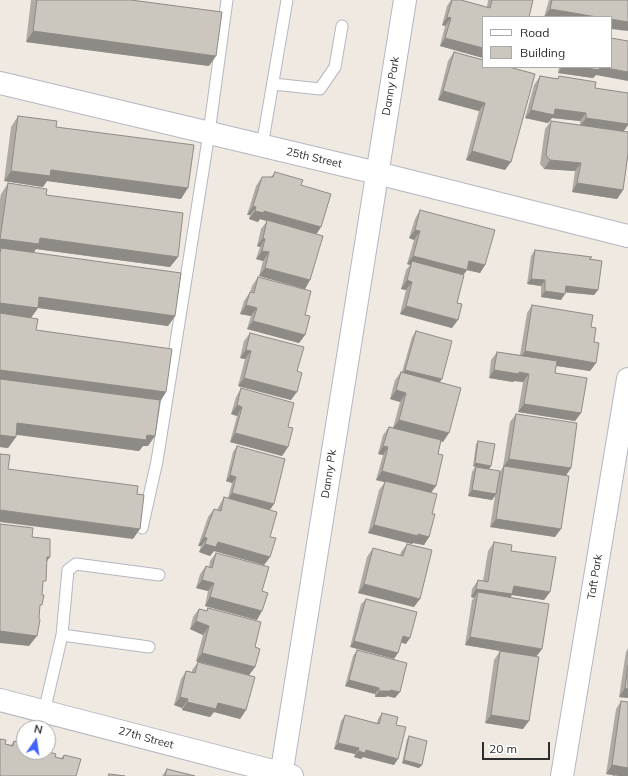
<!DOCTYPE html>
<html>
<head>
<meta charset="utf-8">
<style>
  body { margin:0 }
  #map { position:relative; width:628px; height:776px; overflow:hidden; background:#efe9e1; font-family:Mulish,sans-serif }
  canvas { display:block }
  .legend { position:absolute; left:482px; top:16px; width:130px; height:52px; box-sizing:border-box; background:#fff; border:1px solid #ababab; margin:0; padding:5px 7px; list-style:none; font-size:12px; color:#2e2e2e }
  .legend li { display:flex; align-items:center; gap:8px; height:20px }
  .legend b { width:20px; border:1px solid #ababab }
  .north { position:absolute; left:16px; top:720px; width:40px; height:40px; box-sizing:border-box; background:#fff; border:1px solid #ababab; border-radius:50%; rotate:13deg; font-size:11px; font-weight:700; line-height:16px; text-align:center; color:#2e2e2e }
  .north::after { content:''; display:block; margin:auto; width:14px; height:18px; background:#4264fb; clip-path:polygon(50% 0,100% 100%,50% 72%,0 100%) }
  .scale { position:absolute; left:482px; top:742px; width:68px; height:18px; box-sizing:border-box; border:2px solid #2e2e2e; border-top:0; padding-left:5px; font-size:12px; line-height:14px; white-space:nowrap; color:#2e2e2e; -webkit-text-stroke:3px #fff; paint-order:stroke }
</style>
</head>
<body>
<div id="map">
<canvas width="628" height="776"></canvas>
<ul class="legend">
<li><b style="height:5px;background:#fff"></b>Road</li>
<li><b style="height:11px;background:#cbc7bf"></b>Building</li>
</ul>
<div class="north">N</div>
<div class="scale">20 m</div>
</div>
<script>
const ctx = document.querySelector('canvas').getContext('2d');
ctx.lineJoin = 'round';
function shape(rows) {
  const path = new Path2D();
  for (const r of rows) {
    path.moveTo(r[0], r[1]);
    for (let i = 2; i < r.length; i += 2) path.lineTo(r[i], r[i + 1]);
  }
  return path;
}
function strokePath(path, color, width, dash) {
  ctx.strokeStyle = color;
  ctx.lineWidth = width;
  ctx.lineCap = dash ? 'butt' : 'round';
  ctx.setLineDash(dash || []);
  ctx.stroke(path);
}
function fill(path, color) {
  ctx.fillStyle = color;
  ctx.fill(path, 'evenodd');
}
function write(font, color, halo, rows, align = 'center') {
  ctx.font = font + ' Mulish,sans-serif';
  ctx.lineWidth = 4;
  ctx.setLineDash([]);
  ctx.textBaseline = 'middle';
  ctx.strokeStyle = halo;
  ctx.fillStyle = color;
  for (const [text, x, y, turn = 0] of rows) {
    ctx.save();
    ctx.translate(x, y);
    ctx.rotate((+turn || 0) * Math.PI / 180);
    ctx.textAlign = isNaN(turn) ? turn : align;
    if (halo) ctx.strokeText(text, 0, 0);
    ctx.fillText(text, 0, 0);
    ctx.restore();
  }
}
const lane = shape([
  [273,84,320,89,335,67,342,26],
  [262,146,287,0],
  [142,528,157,461,182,304,209,133,227,0],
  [62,635,149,647],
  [44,712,62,635,68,570,76,564,159,575]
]);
const street = shape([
  [0,83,377,173,628,236],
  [0,700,292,776],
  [281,776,405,0],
  [562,776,628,379]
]);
const wall = shape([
  [31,0,131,0,209,66,26,42],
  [451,0,461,0,487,7,488,0,533,0,483,17,483,58,440,46,445,26,442,25,447,6],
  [549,0,628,0,611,17,544,17],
  [454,52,535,74,505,170,466,160,479,111,438,100,448,61],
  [559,67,611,67,596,75,593,78,558,73],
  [540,76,557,79,559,76,595,88,628,93,628,125,623,132,623,190,617,199,572,192,575,171,544,169,540,164,545,129,551,121,580,125,580,121,552,118,548,123,525,118,534,85],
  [18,116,56,127,181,199,47,181,43,187,4,181,11,127],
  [275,172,301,185,321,227,316,234,310,280,305,289,259,276,263,261,256,259,260,247,257,246,261,229,267,221,260,219,258,222,249,219,250,215,247,215,256,186,262,177,271,177],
  [8,183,46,195,178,257,170,267,36,249,34,252,175,316,168,326,38,308,31,318,36,330,166,392,160,402,148,446,143,446,139,451,16,434,16,437,8,448,0,447,0,199,1,194],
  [420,210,485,265,480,273,467,270,463,275,452,328,400,314,406,290,401,289,406,270,410,265,407,264,414,240,409,238,415,219],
  [535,250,591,259,598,290,594,295,565,292,561,300,541,297,541,286,527,284,531,256],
  [258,277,305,315,305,335,299,343,247,329,251,316,240,314,244,301,250,292,252,286],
  [532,305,591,327,594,342,596,363,590,371,556,366,555,373,581,413,575,421,518,412,523,382,514,381,513,382,489,378,491,360,497,352,520,355,527,313],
  [416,331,440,382,443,442,441,441,438,454,436,486,430,493,432,514,429,537,424,545,413,543,412,544,368,533,379,490,385,482,376,480,383,455,378,454,383,435,389,427,393,428,400,402,390,399,395,380,401,372,402,372,412,337],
  [250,333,297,371,291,400,238,386,245,359,240,358,244,341],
  [241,388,288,447,282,456,230,442,237,416,231,414,236,397],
  [516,414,571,468,566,475,555,537,490,527,495,496,492,500,468,496,472,472,475,467,473,466,476,444,478,441,491,466,489,469,500,472,503,467,510,422],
  [237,446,270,510,252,505,270,537,270,557,264,565,214,551,210,556,199,552,201,546,198,546,208,517,214,509,217,510,219,506,224,497,228,498,232,483,226,481,233,452],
  [494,542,511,551,550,592,544,600,512,595,510,597,536,657,523,729,485,723,494,660,500,651,507,652,465,645,472,600,474,598,471,597,472,589,478,580,483,581,488,551],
  [407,544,414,607,358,593,367,557,373,548,400,555,401,552],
  [216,553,262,591,257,620,205,606,208,591,196,588,200,574,206,566,209,567,210,561],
  [366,599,406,644,401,642,350,647,361,604],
  [208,608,255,647,255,667,249,675,196,661,203,635,190,629,193,617,199,609,206,611],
  [628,648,628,698,619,697,626,652],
  [357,650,395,698,387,696,386,697,375,697,375,694,345,686,353,656],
  [198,662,246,710,240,719,214,712,210,717,182,710,182,708,174,705,181,679,186,671,192,672,192,670],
  [621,701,628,776,613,776,613,775,606,774,616,709],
  [382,713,396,725,394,765,363,757,361,759,354,757,355,754,334,749,341,721,345,715,377,723,378,719],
  [409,736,419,768,402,763,407,739],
  [14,741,40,753,47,755,49,752,55,757,61,758,64,755,76,776,5,744,11,745],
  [167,769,195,776,162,776]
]);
const shadedWall = shape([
  [550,9,597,17,544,17],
  [447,17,451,18,445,26,442,25],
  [611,19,628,22,628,31,611,29],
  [33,31,216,56,209,66,26,42],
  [445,38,483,48,483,58,440,46],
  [562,67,599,67,628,72,628,81,596,75,593,78,558,73],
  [443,91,485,103,479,111,438,100],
  [555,109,586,113,580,121,552,118,548,123,525,118,531,110],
  [586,118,628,124,628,125,623,132,580,126],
  [472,151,511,162,505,170,466,160],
  [550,160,581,163,575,171,544,169],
  [51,170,188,188,181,199,47,181,43,187,4,181,11,171],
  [577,183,623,190,617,199,572,192],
  [253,206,256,207,250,215,247,215],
  [255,211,264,211,321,227,315,236,260,219,258,222,249,219],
  [415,230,420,231,414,240,409,238],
  [40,238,178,257,170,267,36,249,32,255,1,248,0,249,0,239],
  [263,238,265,239,260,247,257,246],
  [262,251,269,252,263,261,256,259],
  [413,256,469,261,485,265,480,273,467,270,461,278,412,261,410,265,407,264],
  [265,268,310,280,305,289,259,276],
  [531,279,545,280,541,286,527,284],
  [407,280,412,282,406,290,401,289],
  [566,286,598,290,594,295,562,292],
  [545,291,565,294,561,300,541,297],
  [39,297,175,316,168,326,32,307],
  [0,303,38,308,30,319,0,315],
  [246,305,257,308,251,316,240,314],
  [406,306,458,320,452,328,400,314],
  [253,321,305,335,299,343,247,329],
  [246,350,251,351,245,359,240,358],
  [525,351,596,363,590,371,519,360],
  [0,370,166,392,159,403,0,381],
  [405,370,442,379,438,385,401,376],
  [494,370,529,374,523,382,514,381,513,382,489,378],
  [244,378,297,392,291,400,238,386],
  [396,390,406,393,400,402,390,399],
  [524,404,581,413,575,421,518,412],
  [237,405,242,407,237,416,231,414],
  [399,420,449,433,443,442,393,428],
  [17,423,147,435,155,436,148,446,143,446,139,451,10,434],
  [235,433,288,447,282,456,230,442],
  [0,435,16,437,8,448,0,447],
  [383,446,388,447,383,455,378,454],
  [509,459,571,468,565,477,504,466,503,467],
  [475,463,491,466,489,469,473,466],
  [382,471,436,486,430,494,376,480],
  [230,475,236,477,232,483,226,481],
  [472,490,496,494,492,500,468,496],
  [232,493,274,504,270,510,228,499],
  [0,510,140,529,133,539,0,522],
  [496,519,561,529,555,537,490,527],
  [374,525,418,534,429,537,424,545,413,543,412,544,368,533],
  [204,537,207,538,201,546,198,546],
  [218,542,270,557,264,565,214,551,210,556,199,552,205,544],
  [47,557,50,557,42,568],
  [202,580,214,583,208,591,196,588],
  [364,584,420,599,414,607,358,593],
  [514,586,550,592,544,600,512,595,507,603,478,592,474,598,471,597,476,589],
  [210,597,262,611,257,620,205,606],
  [196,621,209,626,203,635,190,629],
  [0,631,37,636,29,646,0,643],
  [403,636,410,638,406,644,399,642],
  [470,637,542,649,536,657,465,645],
  [354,641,398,653,394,659,350,647],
  [202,653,255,667,249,675,196,661],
  [349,680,379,688,375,694,345,686],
  [625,688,628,689,628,698,619,697],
  [391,690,400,692,395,698,387,696,386,697,375,697,379,691],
  [180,697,188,699,182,708,174,705],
  [187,702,218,703,246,710,240,719,214,712,210,717,182,710],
  [491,715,529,721,523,729,485,723],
  [338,743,359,748,355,754,334,749],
  [366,750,398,759,394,765,363,757,361,759,354,757,358,751],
  [404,760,422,765,419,768,402,763],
  [612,765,628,768,628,776,620,776,606,774]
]);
const building = shape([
  [37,0,131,0,222,12,216,56,33,31,37,0],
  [452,0,461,0,490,8,492,0,533,0,529,17,483,17,483,48,445,38,451,18,447,17,452,0],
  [552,0,628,0,628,22,611,19,611,17,597,17,550,9,552,0],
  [611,38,628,41,628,72,601,67,611,67,611,38],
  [454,52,483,60,483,67,509,67,535,74,511,162,472,151,485,103,443,91,454,52],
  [580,67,600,67,599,70,580,67],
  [540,76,558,79,559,76,596,82,595,88,628,93,628,124,586,118,586,113,555,109,554,115,531,110,540,76],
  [18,116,57,121,56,127,194,145,188,188,51,170,50,176,11,171,18,116],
  [551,121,628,132,628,153,623,190,577,183,581,163,550,160,546,155,551,121],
  [275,172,303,180,301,185,331,194,321,227,264,211,264,213,255,211,256,207,253,206,262,177,273,177,275,172],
  [8,183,47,189,46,195,183,213,178,257,40,238,39,244,0,239,8,183],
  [420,210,495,230,485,265,469,261,467,270,413,256,420,231,415,230,420,210],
  [267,220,323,236,310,280,265,268,269,252,262,251,265,239,263,238,267,220],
  [1,248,181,273,175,316,39,297,38,308,0,303,0,253,1,248],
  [535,250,592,257,589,259,602,261,598,290,566,286,565,294,545,291,545,280,531,279,535,250],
  [412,261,464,275,457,303,462,304,458,320,406,306,412,282,407,280,412,261],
  [258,277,311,291,305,315,310,316,305,335,253,321,257,308,246,305,250,292,254,293,258,277],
  [532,305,593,315,591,327,596,328,594,342,599,343,596,363,525,351,532,305],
  [0,313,38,319,36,330,172,349,166,392,0,370,0,313],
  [416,331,452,341,442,379,405,370,416,331],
  [250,333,304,347,297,371,302,373,297,392,244,378,251,351,246,350,250,333],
  [497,352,557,361,555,373,587,378,581,413,524,404,529,374,519,372,519,374,494,370,497,352],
  [401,372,461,388,449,433,399,420,406,393,396,390,401,372],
  [0,379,160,400,155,436,147,435,146,440,17,423,16,437,0,435,0,379],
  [241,388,294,403,288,427,293,428,288,447,235,433,242,407,237,405,241,388],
  [516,414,577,423,571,468,509,459,516,414],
  [389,427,441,440,438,454,443,455,436,486,382,471,388,447,383,446,389,427],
  [478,441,495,444,491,466,475,463,478,441],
  [237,446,285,459,274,504,232,493,236,477,230,475,237,446],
  [0,454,10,455,8,469,138,486,137,494,144,495,140,529,0,510,0,454],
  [504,466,569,476,561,529,496,519,504,466],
  [476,467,500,471,496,494,472,490,476,467],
  [385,481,437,494,432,514,435,514,429,537,418,534,418,536,374,525,385,481],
  [224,497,277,512,270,537,276,538,270,557,218,542,216,547,205,544,207,538,204,537,214,509,221,511,224,497],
  [0,524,33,528,32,537,50,539,50,557,47,557,46,581,43,581,42,595,44,595,42,605,40,605,39,618,40,620,37,636,0,631,0,524],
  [494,542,512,545,511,551,556,557,550,592,514,586,512,594,476,589,478,580,488,582,494,542],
  [407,544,432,550,420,599,364,584,373,548,403,556,407,544],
  [216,553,269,567,262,591,268,593,262,611,210,597,214,583,202,580,206,566,212,568,216,553],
  [478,592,549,604,542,649,470,637,478,592],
  [366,599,417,612,410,638,403,636,398,653,354,641,366,599],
  [208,608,261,622,255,647,260,649,255,667,202,653,209,626,196,621,199,609,207,611,208,608],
  [357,650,407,663,400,692,391,690,390,691,379,691,379,688,349,680,357,650],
  [500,651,539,657,529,721,491,715,500,651],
  [198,662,255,677,246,710,218,703,216,709,187,702,188,699,180,697,186,671,195,673,198,662],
  [628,666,628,689,625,688,628,666],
  [621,701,628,702,628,768,612,765,621,701],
  [382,713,398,717,396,725,406,727,398,759,366,750,365,753,358,751,359,748,338,743,345,715,379,724,382,713],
  [409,736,427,741,422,765,404,760,409,736],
  [0,739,6,740,5,744,13,746,14,741,24,744,24,752,40,752,40,753,48,755,49,752,56,754,55,757,63,759,64,755,81,759,76,776,0,776,0,739],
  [167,769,195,776,165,776,167,769],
  [109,774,125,776,108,776,109,774],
  [614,774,621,776,613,776,614,774]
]);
const streetNames = [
  ["Danny Park",391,86,-81],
  ["25th Street",314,158,13],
  ["Danny Pk",329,474,-81],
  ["Taft Park",595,577,-81],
  ["27th Street",146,738,15]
];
strokePath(lane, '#b4b7c1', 13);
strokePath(street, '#b4b7c1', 24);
strokePath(lane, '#fff', 11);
strokePath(street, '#fff', 22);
fill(wall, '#afaba4');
fill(shadedWall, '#8e8b86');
fill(building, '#cbc7bf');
strokePath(building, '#8e8b86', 1);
write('11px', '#2e2e2e', '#fff', streetNames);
</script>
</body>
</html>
